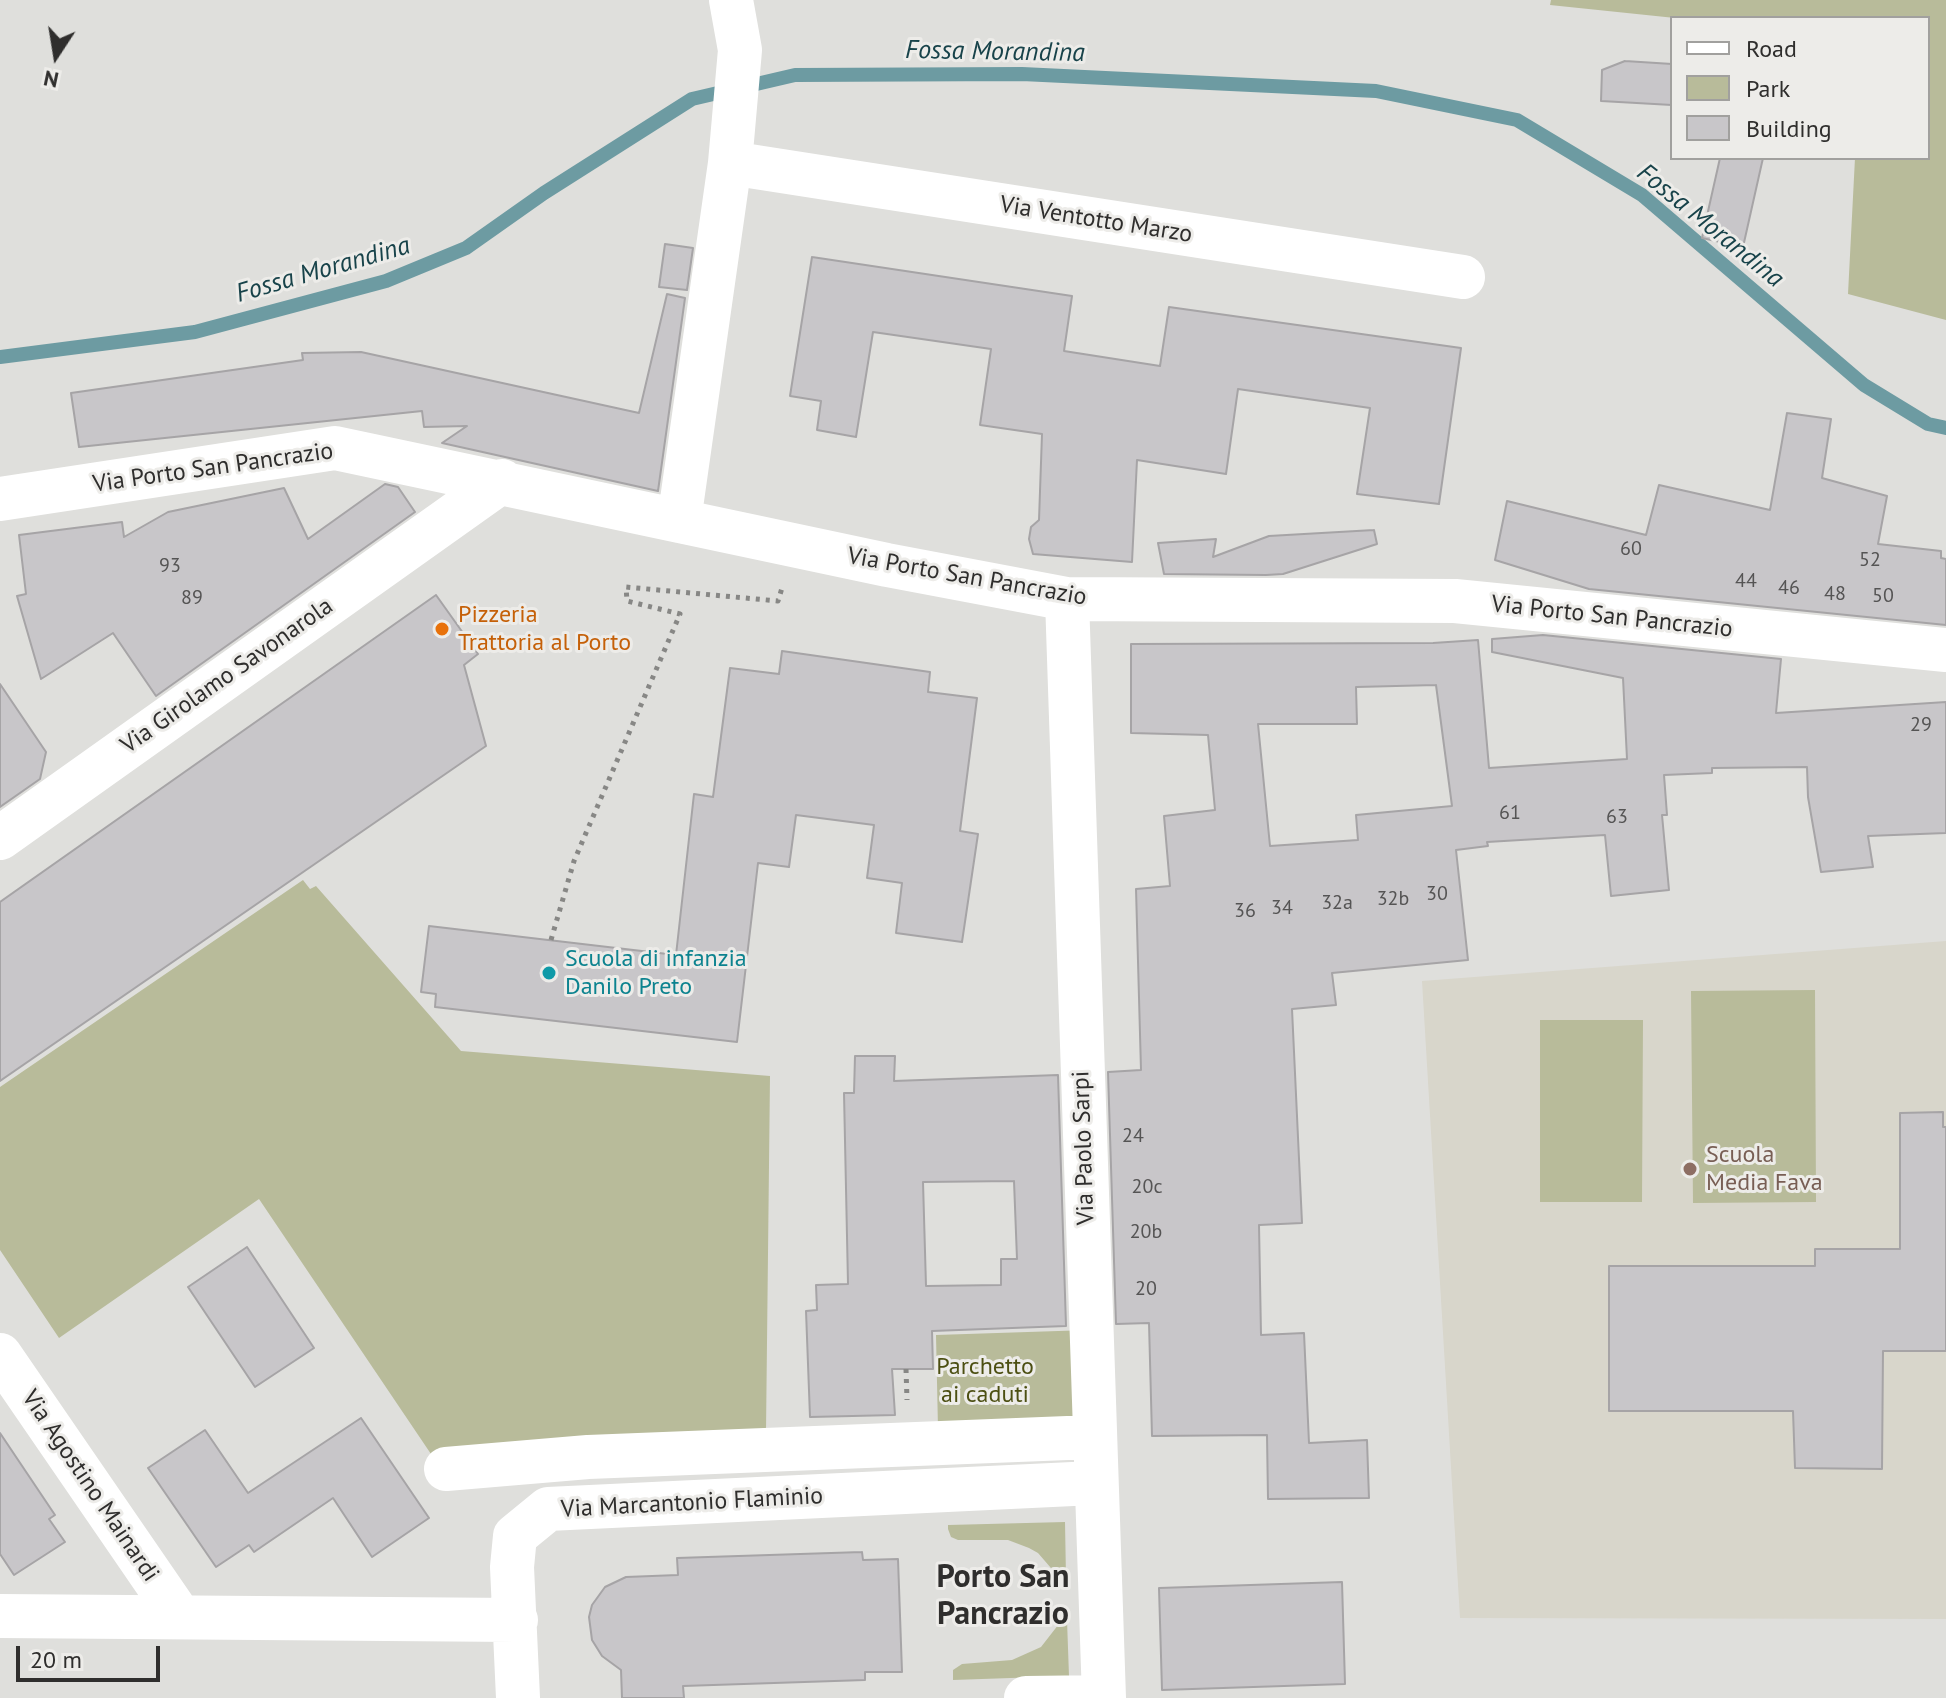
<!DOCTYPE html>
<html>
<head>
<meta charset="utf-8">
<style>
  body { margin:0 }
  #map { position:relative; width:1946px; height:1698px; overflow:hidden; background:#dfdfdc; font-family:"PT Sans",sans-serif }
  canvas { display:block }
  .legend { position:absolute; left:1670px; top:16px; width:260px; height:144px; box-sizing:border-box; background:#edece9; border:2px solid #a1a09e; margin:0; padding:10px 14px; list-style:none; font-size:24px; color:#2f2e2d }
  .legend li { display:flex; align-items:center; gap:16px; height:40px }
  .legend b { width:40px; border:2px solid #a1a09e }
  .north { position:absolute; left:16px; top:16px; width:80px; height:80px; -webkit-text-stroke:6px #edece9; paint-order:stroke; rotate:192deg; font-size:22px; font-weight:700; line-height:32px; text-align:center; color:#2f2e2d }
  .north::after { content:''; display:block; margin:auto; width:28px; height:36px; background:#2f2e2d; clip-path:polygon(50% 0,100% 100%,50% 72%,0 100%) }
  .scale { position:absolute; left:16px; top:1646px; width:144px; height:36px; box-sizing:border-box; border:4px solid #2f2e2d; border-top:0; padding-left:10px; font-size:24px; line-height:28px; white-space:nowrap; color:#2f2e2d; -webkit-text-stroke:6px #edece9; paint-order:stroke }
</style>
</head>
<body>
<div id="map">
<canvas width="1946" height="1698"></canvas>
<ul class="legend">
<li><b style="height:10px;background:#fff"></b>Road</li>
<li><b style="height:22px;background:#b8bb9a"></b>Park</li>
<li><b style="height:22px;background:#c8c6c9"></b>Building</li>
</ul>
<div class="north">N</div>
<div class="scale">20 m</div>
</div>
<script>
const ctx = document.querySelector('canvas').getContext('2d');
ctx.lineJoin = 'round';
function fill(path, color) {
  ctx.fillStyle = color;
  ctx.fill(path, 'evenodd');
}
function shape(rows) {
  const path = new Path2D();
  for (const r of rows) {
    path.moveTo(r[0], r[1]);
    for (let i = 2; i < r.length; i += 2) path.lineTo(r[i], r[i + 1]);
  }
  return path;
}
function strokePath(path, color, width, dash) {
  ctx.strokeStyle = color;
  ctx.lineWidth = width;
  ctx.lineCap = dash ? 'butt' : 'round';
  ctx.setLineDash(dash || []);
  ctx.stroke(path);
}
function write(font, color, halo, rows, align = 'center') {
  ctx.font = font + ' "PT Sans",sans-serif';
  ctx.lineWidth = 6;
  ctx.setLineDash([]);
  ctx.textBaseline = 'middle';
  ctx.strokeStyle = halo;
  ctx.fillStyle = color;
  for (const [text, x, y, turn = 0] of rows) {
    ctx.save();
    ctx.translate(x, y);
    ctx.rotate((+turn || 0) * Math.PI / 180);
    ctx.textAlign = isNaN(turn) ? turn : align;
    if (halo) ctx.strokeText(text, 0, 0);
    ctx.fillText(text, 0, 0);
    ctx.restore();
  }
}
const built = shape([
  [1946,941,1946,1619,1460,1618,1422,981]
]);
const green = shape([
  [1551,0,1946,0,1946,320,1848,294,1855,158,1928,158,1928,18,1675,18,1550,5],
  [303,880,310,889,316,886,461,1051,770,1076,766,1431,433,1457,259,1199,59,1338,0,1250,0,1087],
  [1815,990,1816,1202,1693,1203,1691,991],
  [1540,1020,1643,1020,1642,1202,1540,1202],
  [1089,1330,1091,1425,938,1429,936,1335],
  [1065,1522,1066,1578,1057,1575,1038,1553,1029,1548,1008,1540,958,1540,951,1537,948,1529,948,1525],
  [1062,1620,1067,1620,1069,1676,953,1680,953,1670,962,1664,1012,1660,1041,1647]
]);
const stream = shape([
  [0,357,195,332,386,281,466,248,544,193,692,99,795,75,1022,74,1376,91,1517,120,1642,195,1864,385,1928,424,1946,428]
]);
const building = shape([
  [1625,61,1672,64,1672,105,1601,101,1602,70,1625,61],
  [1720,158,1763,158,1743,247,1702,238,1720,158],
  [665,244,693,248,687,290,659,287,665,244],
  [812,257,1072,296,1064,351,1160,366,1169,307,1461,348,1439,504,1357,494,1370,408,1238,389,1226,474,1137,460,1132,562,1033,554,1029,539,1031,527,1039,520,1042,434,980,425,991,349,873,332,856,437,817,430,821,401,790,396,812,257],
  [667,294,685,298,658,491,442,443,467,426,424,427,422,411,79,447,71,393,303,360,302,353,361,352,639,413,667,294],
  [1787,413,1831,419,1822,478,1887,496,1878,544,1941,551,1941,558,1946,559,1946,625,1589,589,1495,560,1507,501,1646,535,1659,485,1770,510,1787,413],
  [385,484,398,487,415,512,156,696,113,633,41,679,17,596,26,594,19,535,122,522,124,537,168,512,284,488,308,539,385,484],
  [1374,530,1377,544,1283,574,1266,575,1164,574,1158,543,1216,539,1213,557,1269,536,1374,530],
  [436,595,478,654,464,665,486,746,0,1081,0,902,436,595],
  [1543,635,1781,659,1776,713,1946,702,1946,833,1868,836,1873,867,1821,872,1808,797,1807,767,1712,768,1712,773,1664,775,1667,815,1662,815,1669,890,1611,896,1605,835,1487,842,1488,846,1456,850,1468,960,1332,973,1336,1005,1292,1009,1302,1223,1259,1225,1261,1335,1304,1333,1309,1443,1367,1440,1369,1498,1268,1499,1267,1435,1152,1436,1149,1323,1116,1324,1108,1072,1141,1070,1136,889,1170,886,1164,816,1215,810,1208,735,1131,733,1131,644,1433,643,1478,640,1489,768,1627,759,1623,678,1492,652,1492,639,1543,635],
  [1436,685,1452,806,1356,815,1358,840,1270,846,1258,724,1357,724,1356,687,1436,685],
  [782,651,930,672,928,692,977,698,960,831,978,834,962,942,896,933,902,883,867,878,874,825,796,815,789,867,758,863,737,1042,435,1007,436,994,421,992,429,926,676,955,694,794,713,797,730,668,779,674,782,651],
  [0,684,46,752,40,779,0,807,0,684],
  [855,1056,895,1056,894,1081,1058,1075,1066,1326,932,1331,933,1369,892,1369,895,1415,810,1417,806,1311,817,1310,816,1285,848,1284,844,1093,854,1093,855,1056],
  [1014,1181,1017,1259,1001,1259,1001,1285,926,1286,923,1182,1014,1181],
  [1943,1112,1943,1127,1946,1127,1946,1351,1883,1351,1882,1469,1795,1468,1793,1411,1609,1411,1609,1266,1815,1266,1815,1249,1900,1249,1900,1113,1943,1112],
  [247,1247,314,1348,255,1387,188,1287,247,1247],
  [361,1418,429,1518,372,1557,333,1498,254,1552,249,1545,216,1567,148,1468,205,1430,248,1493,361,1418],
  [0,1433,55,1515,49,1519,65,1542,14,1575,0,1554,0,1433],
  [862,1552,863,1560,898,1559,902,1672,865,1672,865,1680,683,1686,684,1698,622,1698,621,1670,602,1656,592,1640,589,1617,592,1605,605,1587,626,1577,678,1575,677,1558,862,1552],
  [1342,1582,1345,1684,1162,1690,1159,1588,1342,1582]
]);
const path = shape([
  [551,940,574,861,680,614,627,601,626,587,778,601,782,588],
  [906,1369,907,1400]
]);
const street = shape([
  [730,163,1463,277],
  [0,499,335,448,887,565,1067,599,1455,601,1946,650],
  [679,521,730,163,740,50,731,0],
  [1067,599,1104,1698],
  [0,838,502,481],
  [0,1355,180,1617],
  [446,1469,588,1457,1093,1437],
  [0,1616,516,1620],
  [518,1698,512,1567,515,1536,548,1509,1094,1483],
  [1026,1698,1104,1697]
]);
const markers = [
  [442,629,8,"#e8710a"],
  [549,973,8,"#0f9aa8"],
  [1690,1169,8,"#8d6e63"]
];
const numberNames = [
  ["60",1631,549],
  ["52",1870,560],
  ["93",170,566],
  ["44",1746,581],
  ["46",1789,588],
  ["48",1835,594],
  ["50",1883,596],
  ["89",192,598],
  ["29",1921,725],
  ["61",1510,813],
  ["63",1617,817],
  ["30",1437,894],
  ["32b",1393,899],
  ["32a",1337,903],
  ["34",1282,908],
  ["36",1245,911],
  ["24",1133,1136],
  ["20c",1147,1187],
  ["20b",1146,1232],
  ["20",1146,1289]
];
const streetNames = [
  ["Via Ventotto Marzo",1096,220,9],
  ["Via Porto San Pancrazio",213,468,-8],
  ["Via Porto San Pancrazio",967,577,10],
  ["Via Porto San Pancrazio",1612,617,6],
  ["Via Girolamo Savonarola",227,676,-35],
  ["Via Paolo Sarpi",1084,1148,-92],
  ["Via Agostino Mainardi",90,1486,56],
  ["Via Marcantonio Flaminio",692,1503,-3]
];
const foodNames = [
  ["Pizzeria",458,615],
  ["Trattoria al Porto",458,643]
];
const cultureNames = [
  ["Scuola di infanzia",565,959],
  ["Danilo Preto",565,987]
];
const educationNames = [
  ["Scuola",1706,1155],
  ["Media Fava",1706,1183]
];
const parkNames = [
  ["Parchetto",985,1367],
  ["ai caduti",985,1395]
];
const waterNames = [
  ["Fossa Morandina",995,52,1],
  ["Fossa Morandina",1710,226,39],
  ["Fossa Morandina",323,270,-16]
];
const districtNames = [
  ["Porto San",1003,1578],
  ["Pancrazio",1003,1615]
];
fill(built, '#d8d6cb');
fill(green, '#b8bb9a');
strokePath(stream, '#6d9ba2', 14);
fill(building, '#c8c6c9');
strokePath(building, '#a6a4a6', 2);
strokePath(path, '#878785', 5, [4, 6]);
strokePath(street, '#fff', 44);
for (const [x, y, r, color] of markers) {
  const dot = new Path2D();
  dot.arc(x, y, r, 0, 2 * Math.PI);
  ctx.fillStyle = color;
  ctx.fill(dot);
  strokePath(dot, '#edece9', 3);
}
write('20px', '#555454', null, numberNames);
write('24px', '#2f2e2d', '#edece9', streetNames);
write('24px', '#c56008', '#edece9', foodNames, 'left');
write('24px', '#0d838f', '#edece9', cultureNames, 'left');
write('24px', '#785e54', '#edece9', educationNames, 'left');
write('24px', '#4c4f12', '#edece9', parkNames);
write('italic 26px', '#18434a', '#edece9', waterNames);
write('bold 32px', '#2f2e2d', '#edece9', districtNames);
</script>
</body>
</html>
